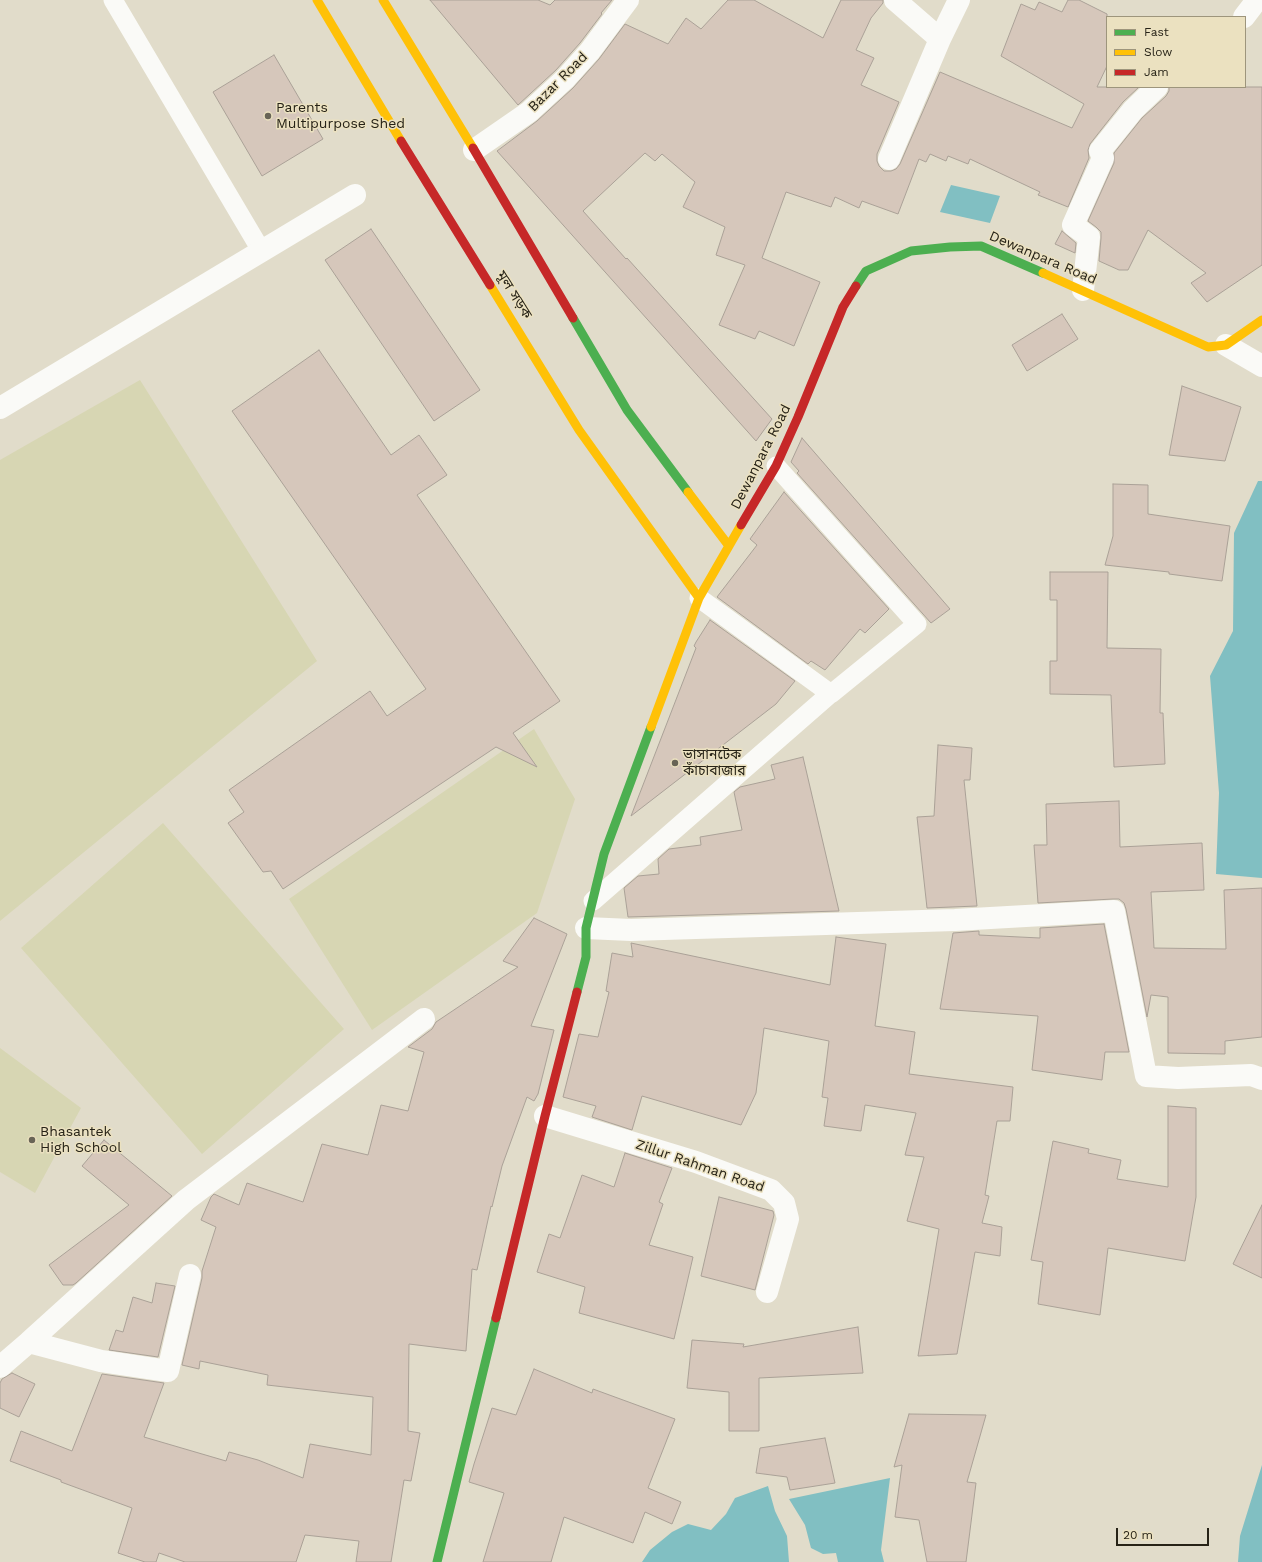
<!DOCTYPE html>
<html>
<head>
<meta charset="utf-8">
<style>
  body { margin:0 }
  #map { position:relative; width:1262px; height:1562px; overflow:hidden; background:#e1dcca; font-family:"Work Sans",sans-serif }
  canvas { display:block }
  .legend { position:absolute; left:1106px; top:16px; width:140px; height:72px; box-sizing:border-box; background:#ebe1c0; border:1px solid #9d957c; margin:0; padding:5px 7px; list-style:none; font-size:12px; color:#272317 }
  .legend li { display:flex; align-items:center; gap:8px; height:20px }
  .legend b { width:20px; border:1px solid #9d957c }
  .scale { position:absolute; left:1116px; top:1528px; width:93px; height:18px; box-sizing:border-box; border:2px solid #272317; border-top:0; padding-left:5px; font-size:12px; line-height:14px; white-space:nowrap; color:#272317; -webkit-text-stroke:3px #ebe1c0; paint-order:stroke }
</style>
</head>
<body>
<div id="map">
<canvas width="1262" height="1562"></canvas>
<ul class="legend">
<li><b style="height:5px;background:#4caf50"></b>Fast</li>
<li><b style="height:5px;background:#ffc107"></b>Slow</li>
<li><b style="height:5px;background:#c62828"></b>Jam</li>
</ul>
<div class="scale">20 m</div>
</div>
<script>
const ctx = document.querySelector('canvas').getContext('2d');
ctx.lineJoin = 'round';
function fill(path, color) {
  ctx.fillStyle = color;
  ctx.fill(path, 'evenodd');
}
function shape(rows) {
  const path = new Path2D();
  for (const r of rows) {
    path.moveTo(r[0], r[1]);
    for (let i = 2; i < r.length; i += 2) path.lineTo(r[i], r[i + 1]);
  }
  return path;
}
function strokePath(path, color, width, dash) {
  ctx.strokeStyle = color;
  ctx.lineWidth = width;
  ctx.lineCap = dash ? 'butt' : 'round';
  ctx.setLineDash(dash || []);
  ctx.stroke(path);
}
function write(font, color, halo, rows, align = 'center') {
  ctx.font = font + ' "Work Sans","Noto Sans Bengali",sans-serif';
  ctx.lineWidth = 3;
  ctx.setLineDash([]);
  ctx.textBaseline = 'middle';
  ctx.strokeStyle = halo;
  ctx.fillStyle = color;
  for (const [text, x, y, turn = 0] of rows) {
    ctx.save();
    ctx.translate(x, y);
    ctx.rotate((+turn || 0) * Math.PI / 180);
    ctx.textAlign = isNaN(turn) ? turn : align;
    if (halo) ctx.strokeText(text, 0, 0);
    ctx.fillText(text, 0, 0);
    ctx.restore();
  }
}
const green = shape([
  [140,380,317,661,0,921,0,460],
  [534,729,575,799,537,913,372,1030,289,899],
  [163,823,344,1029,202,1154,21,948],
  [0,1048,81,1108,35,1193,0,1172]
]);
const water = shape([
  [951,185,1000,196,990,223,940,212],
  [1258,481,1262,481,1262,878,1216,874,1219,793,1210,676,1233,631,1234,533],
  [1262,1465,1262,1562,1238,1562,1240,1536],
  [890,1478,881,1550,884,1562,838,1562,836,1553,823,1554,811,1548,805,1525,789,1499],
  [768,1486,775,1511,787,1536,789,1562,642,1562,650,1550,672,1532,688,1524,711,1530,726,1514,735,1498]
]);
const building = shape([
  [430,0,538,0,550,5,555,0,612,0,601,13,602,14,580,43,556,70,518,105,430,0],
  [728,0,754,0,823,38,841,0,883,0,883,3,871,18,856,50,874,58,861,85,899,102,877,154,877,161,879,166,884,171,891,171,896,169,900,164,940,72,1072,128,1084,104,1001,56,1021,4,1035,10,1039,2,1062,12,1068,0,1079,0,1107,14,1107,66,1097,87,1139,87,1123,102,1090,144,1088,150,1089,158,1068,207,1038,195,1040,192,970,159,968,164,948,156,946,161,930,154,926,162,919,159,898,214,862,201,859,208,835,197,831,207,786,192,762,258,820,282,794,346,759,331,755,339,719,325,745,265,716,255,725,227,683,207,695,182,662,154,655,161,645,153,583,211,626,259,627,258,772,419,756,441,497,151,537,121,573,88,599,59,625,24,668,44,686,18,701,29,728,0],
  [274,55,323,139,262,176,213,92,274,55],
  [1169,87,1262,87,1262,265,1207,302,1191,283,1206,273,1148,230,1128,270,1119,270,1099,261,1101,238,1101,232,1096,227,1088,221,1114,163,1114,153,1142,118,1166,96,1169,91,1169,87],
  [371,229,480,390,434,421,325,260,371,229],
  [1062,231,1076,243,1075,253,1055,244,1062,231],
  [1062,314,1078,339,1027,371,1012,345,1062,314],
  [319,350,391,455,419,435,447,475,417,495,560,701,513,733,537,767,496,747,283,889,271,871,263,872,228,823,244,812,229,790,370,691,387,716,426,689,232,411,319,350],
  [1182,386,1241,407,1225,461,1169,455,1182,386],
  [802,438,950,609,931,623,797,473,799,471,791,462,802,438],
  [1113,484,1148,485,1148,514,1230,526,1222,581,1169,574,1169,572,1105,565,1113,536,1113,484],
  [784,492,889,609,865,633,860,629,825,670,811,661,808,664,717,597,757,545,750,539,784,492],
  [1050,572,1108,572,1107,648,1161,649,1160,713,1163,713,1165,764,1114,767,1111,695,1050,694,1050,661,1057,661,1057,600,1050,600,1050,572],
  [710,620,795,681,776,704,631,816,696,648,694,646,696,642,710,620],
  [938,745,972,748,970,780,964,780,977,906,927,908,917,817,934,816,938,745],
  [803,757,839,911,628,917,624,888,638,876,659,874,658,859,669,849,701,845,700,837,742,830,734,792,740,787,775,779,771,765,803,757],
  [1119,801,1120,847,1202,843,1204,890,1151,892,1154,948,1226,949,1224,890,1262,888,1262,1037,1225,1041,1225,1054,1168,1053,1168,997,1151,995,1147,1017,1126,909,1124,903,1119,899,1113,899,1038,903,1034,845,1047,845,1046,804,1119,801],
  [534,918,567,934,531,1026,554,1030,538,1094,534,1101,527,1097,502,1166,492,1207,491,1206,477,1270,472,1269,466,1351,409,1344,408,1431,420,1433,411,1481,404,1480,391,1562,356,1562,359,1541,305,1535,296,1562,185,1562,159,1553,156,1562,145,1562,118,1553,132,1508,61,1482,61,1480,10,1461,21,1431,72,1451,102,1374,164,1383,144,1437,226,1461,229,1452,258,1460,303,1478,310,1444,371,1455,373,1397,267,1385,268,1375,200,1361,199,1369,182,1365,202,1278,202,1271,216,1227,201,1220,211,1197,214,1194,239,1205,247,1183,303,1202,322,1144,368,1155,381,1105,408,1111,424,1052,408,1047,432,1029,436,1022,518,967,503,961,534,918],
  [1104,924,1129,1052,1105,1052,1102,1080,1032,1070,1038,1016,940,1009,953,933,979,931,979,935,1040,938,1040,928,1104,924],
  [836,937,886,944,875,1026,915,1032,909,1074,1013,1087,1010,1121,997,1121,985,1195,989,1196,982,1223,1002,1227,1000,1256,975,1252,957,1354,918,1356,939,1229,907,1221,924,1157,905,1155,916,1113,865,1105,861,1131,824,1126,828,1098,822,1097,829,1041,764,1028,756,1093,741,1125,642,1096,632,1130,592,1117,596,1106,563,1097,579,1034,598,1037,609,992,606,991,612,953,633,957,631,943,830,985,836,937],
  [1168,1106,1196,1108,1196,1197,1185,1261,1108,1248,1100,1315,1038,1304,1043,1262,1031,1260,1053,1141,1089,1149,1088,1153,1121,1160,1117,1179,1168,1187,1168,1106],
  [104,1140,172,1196,76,1283,73,1285,63,1285,49,1265,129,1205,82,1166,104,1140],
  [625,1153,672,1168,659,1202,663,1204,649,1245,693,1257,674,1339,579,1313,585,1287,537,1272,549,1234,560,1238,582,1175,614,1187,625,1153],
  [719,1197,773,1211,774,1215,755,1290,701,1276,719,1197],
  [1262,1205,1262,1278,1233,1264,1262,1205],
  [156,1283,175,1286,158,1357,109,1350,116,1330,123,1332,133,1297,152,1303,156,1283],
  [858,1327,863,1373,759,1378,759,1431,729,1431,729,1392,687,1388,692,1340,744,1344,743,1347,858,1327],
  [534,1369,592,1393,593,1389,675,1419,648,1488,681,1502,672,1524,645,1512,633,1543,564,1517,551,1562,483,1562,504,1493,469,1482,474,1464,492,1408,516,1415,534,1369],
  [12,1373,35,1384,19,1417,0,1408,0,1383,2,1379,12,1373],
  [909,1414,986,1415,967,1482,976,1483,966,1562,927,1562,919,1520,895,1517,902,1465,894,1467,909,1414],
  [825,1438,835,1483,790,1490,787,1477,756,1473,760,1448,825,1438]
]);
const lane = shape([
  [113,0,262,252],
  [699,598,831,694,917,624,776,466],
  [593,901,830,694,821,687]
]);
const street = shape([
  [1244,17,1257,0],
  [940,39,959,0],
  [474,150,529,112,565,79,590,51,628,0],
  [889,159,940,39,895,0],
  [1083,290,1089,237,1073,225,1103,158,1100,151,1133,110,1157,87],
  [1226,345,1262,366],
  [0,408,355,195],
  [586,928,631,930,955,920,1114,911,1146,1076,1178,1078,1251,1075,1262,1079],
  [545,1116,696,1162,771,1190,784,1203,788,1219,767,1292],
  [29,1342,101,1361,168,1371,190,1275],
  [0,1367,29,1342,186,1200,424,1019]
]);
const fast = shape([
  [856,286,866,271,911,251,950,247,981,246,1043,273],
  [573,318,627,410,688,492],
  [577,992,586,957,586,928,604,854,651,727],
  [437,1562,496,1318]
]);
const slow = shape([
  [317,0,401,141],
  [383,0,473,148],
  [1043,273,1208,347,1226,345,1262,320],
  [490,285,579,430,699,598],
  [688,492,729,546],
  [651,727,699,598,741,525]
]);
const jam = shape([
  [401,141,490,285],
  [473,148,573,318],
  [741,525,776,466,798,417,843,307,856,286],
  [496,1318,545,1116,577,992]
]);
const markers = [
  [268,116,4,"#686456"],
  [675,763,4,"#686456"],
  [32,1140,4,"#686456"]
];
const streetNames = [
  ["Bazar Road",558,82,-45],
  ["Dewanpara Road",1043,258,23],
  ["মূল সড়ক",514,295,58],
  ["Dewanpara Road",761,457,-63],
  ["Zillur Rahman Road",700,1166,19]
];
const poiNames = [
  ["Parents",276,108],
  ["Multipurpose Shed",276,124],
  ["ভাসানটেক",683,755],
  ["কাঁচাবাজার",683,771],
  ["Bhasantek",40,1132],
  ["High School",40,1148]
];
fill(green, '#d7d6b3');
fill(water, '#81bfc2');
fill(building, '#d6c7bb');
strokePath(building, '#aaa197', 1);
strokePath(lane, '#fafaf7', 19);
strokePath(street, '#fafaf7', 22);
strokePath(fast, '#4caf50', 9);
strokePath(slow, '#ffc107', 9);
strokePath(jam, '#c62828', 9);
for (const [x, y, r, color] of markers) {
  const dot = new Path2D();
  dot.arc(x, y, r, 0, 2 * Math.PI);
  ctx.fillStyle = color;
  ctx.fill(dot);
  strokePath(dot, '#ebe1c0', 1.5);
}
write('14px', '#272317', '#ebe1c0', streetNames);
write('14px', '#272317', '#ebe1c0', poiNames, 'left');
</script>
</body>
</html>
